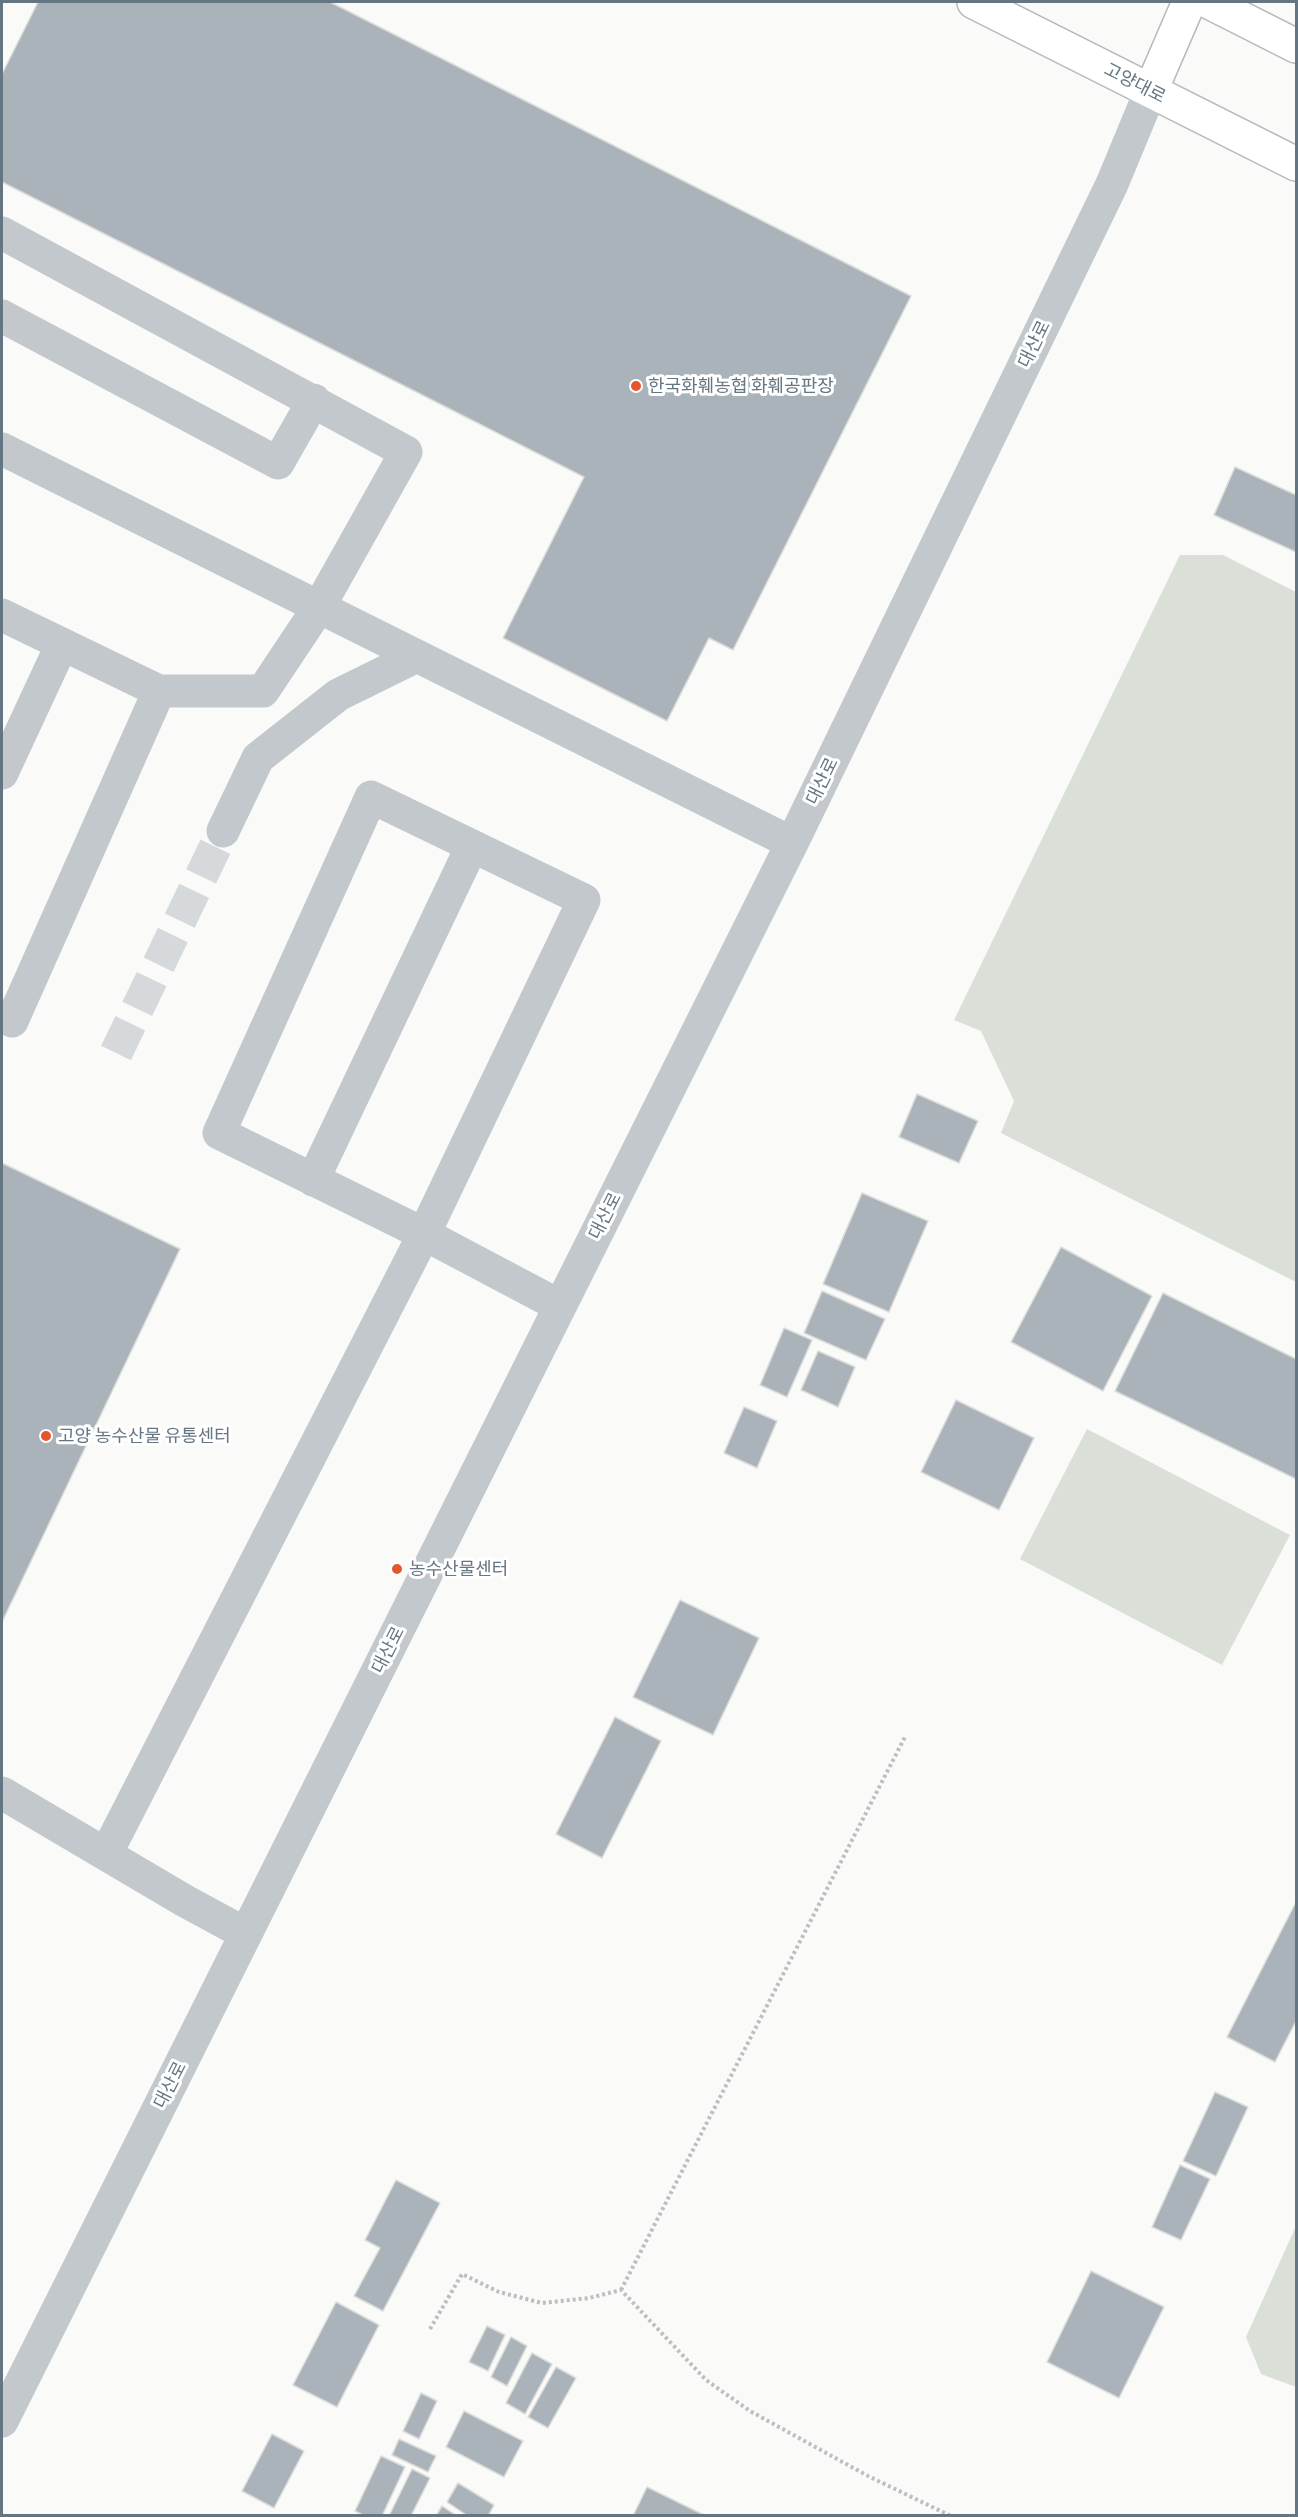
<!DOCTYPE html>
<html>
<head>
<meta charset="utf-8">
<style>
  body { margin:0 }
  #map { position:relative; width:1298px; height:2517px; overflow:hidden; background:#fafaf8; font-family:Barlow,sans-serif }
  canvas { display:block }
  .frame { position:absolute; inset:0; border:3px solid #657683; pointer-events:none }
</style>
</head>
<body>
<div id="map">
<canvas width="1298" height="2517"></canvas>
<div class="frame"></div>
</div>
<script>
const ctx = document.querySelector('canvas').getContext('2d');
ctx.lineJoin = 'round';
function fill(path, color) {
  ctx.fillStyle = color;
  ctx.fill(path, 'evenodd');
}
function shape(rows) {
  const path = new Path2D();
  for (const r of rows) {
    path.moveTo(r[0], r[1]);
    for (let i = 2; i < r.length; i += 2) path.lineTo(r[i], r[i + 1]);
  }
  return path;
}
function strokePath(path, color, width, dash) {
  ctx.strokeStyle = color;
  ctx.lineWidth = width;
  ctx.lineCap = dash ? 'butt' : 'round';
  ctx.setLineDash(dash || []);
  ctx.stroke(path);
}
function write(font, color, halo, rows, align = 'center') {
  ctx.font = font + ' Barlow,"Noto Sans KR",sans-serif';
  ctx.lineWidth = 6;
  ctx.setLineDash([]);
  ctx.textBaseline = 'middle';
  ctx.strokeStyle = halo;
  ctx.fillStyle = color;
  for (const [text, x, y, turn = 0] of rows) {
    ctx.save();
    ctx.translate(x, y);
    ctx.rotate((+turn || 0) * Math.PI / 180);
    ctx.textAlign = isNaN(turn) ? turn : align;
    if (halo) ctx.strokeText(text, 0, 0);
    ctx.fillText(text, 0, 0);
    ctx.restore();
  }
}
const green = shape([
  [1180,555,1223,555,1296,592,1296,1282,1001,1133,1014,1101,981,1031,954,1020],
  [1087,1429,1290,1535,1222,1665,1020,1559],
  [1296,2226,1296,2387,1261,2374,1246,2337]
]);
const building = shape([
  [38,2,330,2,911,296,733,650,709,638,667,721,503,638,584,477,2,182,2,74,38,2],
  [1235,467,1296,495,1296,552,1214,515,1235,467],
  [917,1094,978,1121,959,1163,899,1137,917,1094],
  [2,1163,180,1249,2,1622,2,1163],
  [862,1193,928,1221,889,1312,823,1284,862,1193],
  [1061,1247,1152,1296,1103,1391,1011,1342,1061,1247],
  [822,1291,885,1319,866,1360,804,1333,822,1291],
  [1163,1293,1296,1359,1296,1479,1115,1391,1163,1293],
  [784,1328,812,1340,787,1397,760,1385,784,1328],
  [818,1351,855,1367,838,1407,801,1390,818,1351],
  [956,1400,1034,1438,999,1510,921,1472,956,1400],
  [744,1407,777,1421,757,1468,724,1453,744,1407],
  [680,1600,759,1638,713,1735,633,1697,680,1600],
  [615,1717,661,1741,602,1858,556,1834,615,1717],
  [1296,1902,1296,2021,1275,2062,1227,2037,1296,1902],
  [1215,2092,1248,2107,1216,2176,1183,2161,1215,2092],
  [1180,2165,1210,2179,1181,2240,1152,2227,1180,2165],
  [396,2180,440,2203,383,2311,354,2296,380,2248,365,2240,396,2180],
  [1091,2271,1164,2307,1119,2398,1047,2362,1091,2271],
  [336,2302,379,2325,337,2407,293,2385,336,2302],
  [487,2326,505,2335,488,2371,469,2362,487,2326],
  [511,2337,527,2346,507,2386,491,2377,511,2337],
  [532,2353,552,2364,525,2414,506,2403,532,2353],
  [556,2367,576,2378,548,2428,528,2417,556,2367],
  [421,2393,437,2401,419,2439,403,2431,421,2393],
  [464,2411,523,2441,504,2477,446,2447,464,2411],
  [272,2434,304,2451,274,2508,242,2491,272,2434],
  [399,2439,436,2456,428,2472,392,2455,399,2439],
  [381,2456,405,2467,382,2516,365,2516,355,2511,381,2456],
  [412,2469,430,2478,411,2516,389,2516,412,2469],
  [458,2483,494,2505,488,2516,468,2516,447,2502,458,2483],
  [647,2487,706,2516,633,2516,647,2487],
  [442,2506,457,2516,436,2516,442,2506]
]);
const minorTunnel = shape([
  [116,1053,223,831]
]);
const path = shape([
  [621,2290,906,1735],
  [430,2329,462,2274,499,2292,542,2303,589,2298,621,2290,706,2380,750,2411,868,2476,951,2516]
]);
const minor = shape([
  [2,233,406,452,319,607,263,691,159,691,2,615],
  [2,316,278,463,314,400],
  [2,449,792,843],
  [2,773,62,644],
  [223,831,258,758,338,695,415,657],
  [2,1016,12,1021,159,691],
  [313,1180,472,846],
  [2,1793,185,1901,246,1934],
  [106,1854,424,1234,584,900,371,797,219,1133,424,1234,560,1306],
  [2,2421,792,843,1112,184,1151,90]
]);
const major = shape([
  [974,2,1296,164],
  [1209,2,1296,46],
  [1151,90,1189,2]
]);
const markers = [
  [636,386,6,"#e4572e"],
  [46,1436,6,"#e4572e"],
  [397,1569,6,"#e4572e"]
];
const streetNames = [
  ["고양대로",1135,83,27],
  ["대산로",1034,344,-64],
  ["대산로",822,781,-64],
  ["대산로",605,1216,-63],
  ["대산로",388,1650,-63],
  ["대산로",170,2085,-63]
];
const poiNames = [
  ["한국화훼농협 화훼공판장",648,386],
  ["고양 농수산물 유통센터",58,1436],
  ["농수산물센터",409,1569]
];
fill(green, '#dadfd7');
fill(building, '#aab3b9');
strokePath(building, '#dcdcda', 1.5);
strokePath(minorTunnel, '#d5d9db', 33, [33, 16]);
strokePath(major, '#b5babe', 36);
strokePath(path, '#bbbfc2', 4, [3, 3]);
strokePath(minor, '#c3c8cc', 33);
strokePath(major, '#fff', 33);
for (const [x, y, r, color] of markers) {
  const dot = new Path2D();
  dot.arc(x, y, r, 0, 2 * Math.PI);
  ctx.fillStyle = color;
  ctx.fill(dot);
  strokePath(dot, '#fff', 2);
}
write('18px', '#657683', '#fff', streetNames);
write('18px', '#657683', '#fff', poiNames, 'left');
</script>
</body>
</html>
